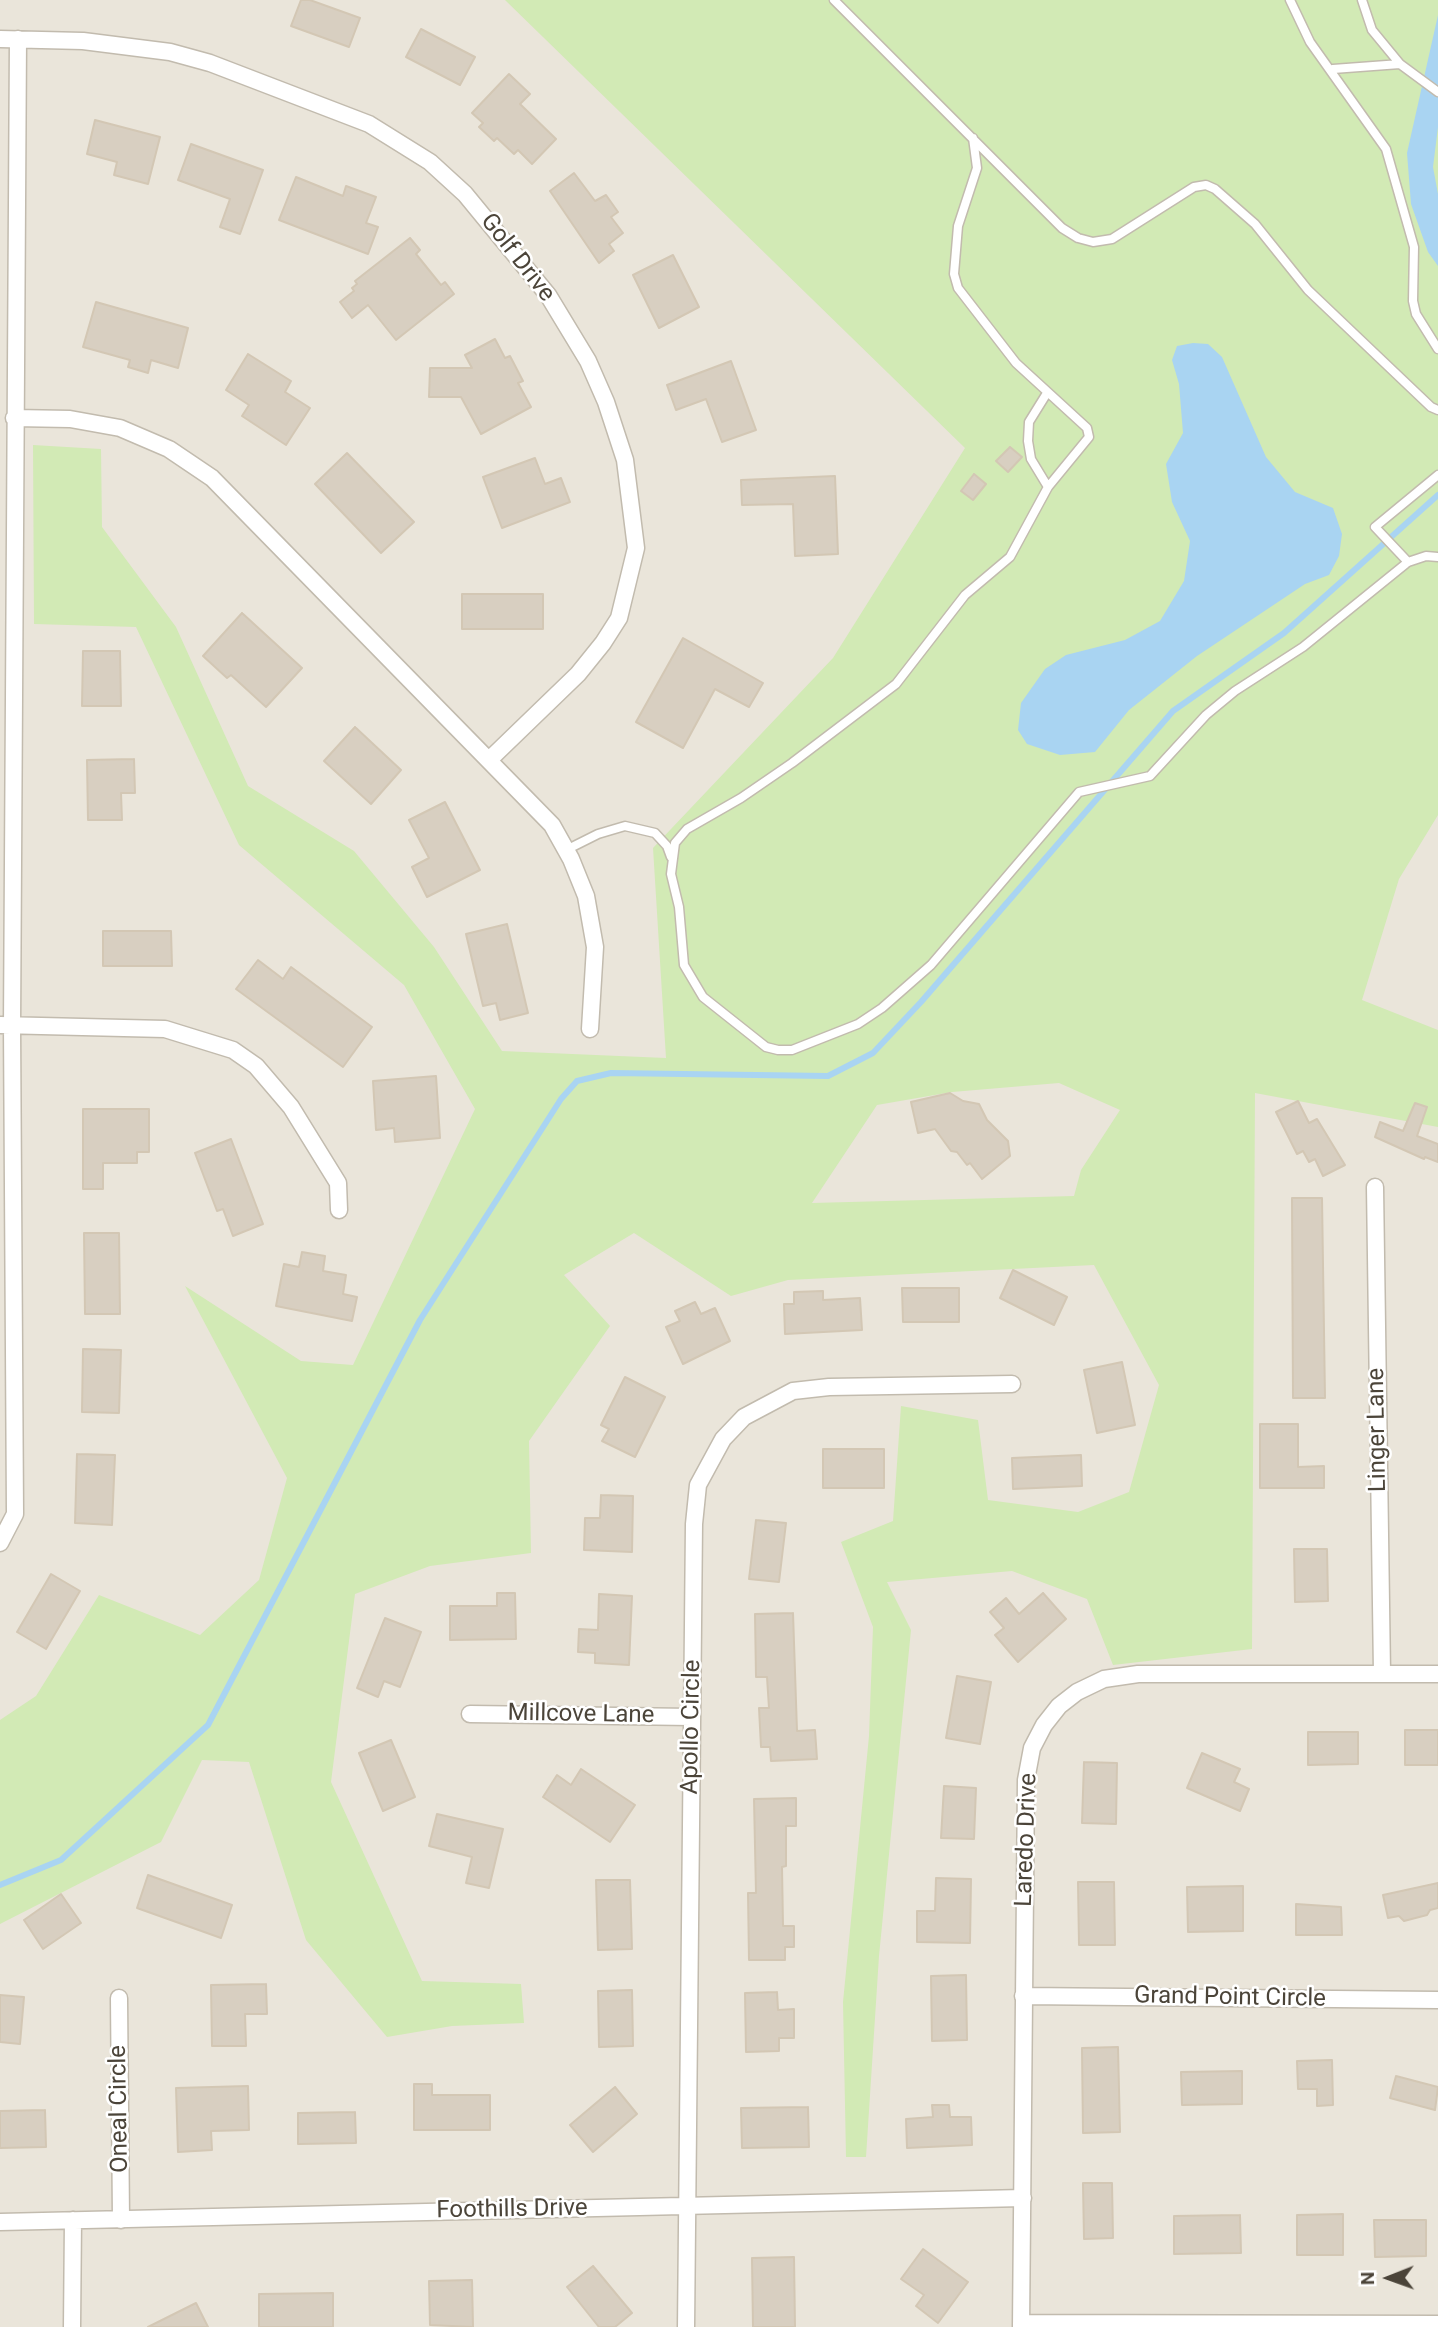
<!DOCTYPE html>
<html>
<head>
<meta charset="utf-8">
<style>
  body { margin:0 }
  #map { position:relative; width:1438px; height:2327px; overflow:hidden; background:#f6f3ec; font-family:Roboto,sans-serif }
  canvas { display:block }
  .north { position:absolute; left:1354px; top:2243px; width:70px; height:70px; -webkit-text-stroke:5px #fff; paint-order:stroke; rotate:269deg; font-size:19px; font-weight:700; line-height:28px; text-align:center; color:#4b4439 }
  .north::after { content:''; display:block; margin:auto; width:24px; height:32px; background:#4b4439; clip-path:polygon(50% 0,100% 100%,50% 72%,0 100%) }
</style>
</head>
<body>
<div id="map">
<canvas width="1438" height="2327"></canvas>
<div class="north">N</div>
</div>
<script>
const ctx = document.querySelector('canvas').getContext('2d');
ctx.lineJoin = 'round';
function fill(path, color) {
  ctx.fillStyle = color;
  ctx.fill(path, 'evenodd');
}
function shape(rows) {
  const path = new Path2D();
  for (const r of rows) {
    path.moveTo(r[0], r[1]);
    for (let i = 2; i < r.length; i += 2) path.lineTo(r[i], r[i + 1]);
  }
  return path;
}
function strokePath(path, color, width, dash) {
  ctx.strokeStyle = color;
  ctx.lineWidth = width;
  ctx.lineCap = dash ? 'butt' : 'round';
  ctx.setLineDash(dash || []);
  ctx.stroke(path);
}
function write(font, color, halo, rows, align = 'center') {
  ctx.font = font + ' Roboto,sans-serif';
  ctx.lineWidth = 5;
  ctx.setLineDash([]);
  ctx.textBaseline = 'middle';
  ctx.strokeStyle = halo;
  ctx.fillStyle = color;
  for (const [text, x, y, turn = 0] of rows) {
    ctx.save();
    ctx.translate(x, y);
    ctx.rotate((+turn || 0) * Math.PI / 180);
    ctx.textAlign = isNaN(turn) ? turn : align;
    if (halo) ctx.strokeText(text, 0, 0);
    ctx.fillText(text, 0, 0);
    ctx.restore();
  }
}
const residential = shape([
  [0,0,1438,0,1438,2327,0,2327]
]);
const green = shape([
  [505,0,1438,0,1438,815,1399,879,1362,1000,1438,1030,1438,1127,1255,1093,1252,1649,1113,1665,1087,1599,1012,1571,887,1582,911,1630,879,1956,866,2157,846,2157,843,2002,869,1736,873,1627,841,1542,893,1521,901,1406,978,1420,988,1500,1078,1512,1129,1492,1159,1385,1094,1265,788,1280,731,1296,634,1233,564,1275,610,1326,529,1441,531,1553,430,1566,355,1594,331,1782,422,1981,521,1984,524,2023,452,2026,387,2037,306,1940,249,1762,202,1760,161,1842,0,1924,0,1720,36,1696,99,1595,200,1635,259,1580,287,1478,185,1286,301,1361,353,1365,475,1109,404,985,239,845,136,627,34,624,33,445,101,449,102,527,176,627,248,786,354,851,434,947,502,1051,666,1058,653,848,833,658,965,448],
  [1059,1083,1120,1110,1081,1170,1074,1196,812,1203,877,1105,952,1092]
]);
const water = shape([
  [1438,15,1438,127,1433,167,1438,194,1438,266,1428,252,1411,204,1407,153],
  [1193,343,1208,344,1222,357,1266,457,1295,492,1333,508,1342,534,1339,556,1329,575,1305,584,1197,656,1129,710,1095,752,1060,755,1027,744,1018,730,1021,703,1045,669,1066,655,1125,640,1160,621,1184,581,1190,541,1172,502,1166,464,1183,433,1179,384,1172,360,1177,346]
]);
const stream = shape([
  [0,1885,61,1860,208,1725,420,1320,561,1099,577,1081,611,1073,828,1076,873,1053,921,1002,1173,711,1284,633,1438,495]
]);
const building = shape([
  [301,0,310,0,360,18,349,47,291,26,301,0],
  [421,29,475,57,460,85,406,57,421,29],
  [509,74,530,94,520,104,556,139,532,164,518,150,514,154,497,138,494,141,479,127,483,123,472,113,509,74],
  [95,120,160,137,148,184,114,175,117,162,87,154,95,120],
  [191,144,263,170,240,234,220,227,230,199,178,180,191,144],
  [574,173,595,201,606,195,618,212,611,217,623,233,609,244,614,251,599,263,550,191,574,173],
  [296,177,343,196,346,186,376,197,366,223,378,227,368,254,279,220,296,177],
  [410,238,420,250,416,254,441,285,445,282,454,294,396,340,368,305,352,318,340,302,354,291,352,288,357,284,355,281,410,238],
  [673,255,699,307,659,328,633,275,673,255],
  [96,302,188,328,178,368,151,360,148,373,128,367,130,360,83,347,96,302],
  [495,339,505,358,510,356,523,381,518,383,531,407,481,434,461,397,429,397,430,368,472,368,465,355,495,339],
  [248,354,291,381,285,392,310,408,286,445,242,416,249,405,226,390,248,354],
  [731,361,756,430,722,442,706,399,676,410,667,385,731,361],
  [1010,447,1022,457,1008,472,996,461,1010,447],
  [347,453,414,522,381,553,315,484,347,453],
  [535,458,545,484,561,478,570,502,502,528,483,477,535,458],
  [974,474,986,484,973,500,961,491,974,474],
  [835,476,838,554,795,556,793,504,742,505,741,480,835,476],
  [462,594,543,594,543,629,462,629,462,594],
  [242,613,302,668,266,707,231,675,227,678,203,656,242,613],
  [683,638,763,683,749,707,715,689,683,748,636,722,683,638],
  [83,651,120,651,121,706,82,706,83,651],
  [355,727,401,770,371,804,324,761,355,727],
  [134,759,135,793,121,793,122,820,88,820,87,760,134,759],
  [445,802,480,870,427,897,412,867,429,858,409,820,445,802],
  [507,924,528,1013,500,1020,496,1003,483,1006,466,934,507,924],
  [103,931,171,931,172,966,103,966,103,931],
  [258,960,283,979,291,967,372,1027,343,1067,236,989,258,960],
  [436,1076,440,1138,395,1142,394,1128,376,1130,373,1081,436,1076],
  [950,1093,963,1101,979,1104,987,1120,1008,1141,1010,1156,982,1179,970,1163,967,1165,957,1152,951,1151,935,1129,918,1133,911,1102,950,1093],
  [1298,1101,1309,1123,1317,1119,1345,1165,1323,1176,1315,1159,1309,1162,1303,1151,1297,1154,1276,1112,1298,1101],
  [1415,1103,1427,1107,1417,1136,1438,1144,1438,1162,1425,1157,1424,1159,1375,1137,1380,1122,1403,1131,1415,1103],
  [83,1109,149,1109,149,1152,137,1152,137,1163,103,1163,103,1189,83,1189,83,1109],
  [231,1139,263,1224,233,1236,223,1209,217,1211,195,1153,231,1139],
  [1292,1198,1322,1198,1325,1398,1293,1398,1292,1198],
  [84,1233,119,1233,120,1314,85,1314,84,1233],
  [302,1252,325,1256,323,1271,346,1275,343,1294,357,1297,352,1321,276,1306,284,1264,299,1267,302,1252],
  [1013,1270,1067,1297,1054,1325,1000,1298,1013,1270],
  [902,1288,959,1288,959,1322,903,1322,902,1288],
  [823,1291,823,1300,860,1298,862,1330,785,1334,784,1304,794,1304,794,1292,823,1291],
  [695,1302,701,1314,715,1308,730,1341,683,1364,666,1327,680,1321,675,1311,695,1302],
  [83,1349,121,1350,119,1413,82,1412,83,1349],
  [1122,1362,1135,1425,1097,1433,1084,1370,1122,1362],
  [625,1377,665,1397,635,1457,602,1441,609,1429,601,1425,625,1377],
  [1260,1424,1298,1424,1298,1467,1324,1466,1324,1488,1260,1488,1260,1424],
  [823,1449,884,1449,884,1488,823,1488,823,1449],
  [77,1454,115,1455,112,1525,75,1523,77,1454],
  [1081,1455,1082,1486,1013,1489,1012,1458,1081,1455],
  [601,1495,633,1496,632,1552,584,1550,585,1518,600,1518,601,1495],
  [756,1520,786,1523,779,1582,749,1579,756,1520],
  [1294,1549,1327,1549,1328,1601,1295,1602,1294,1549],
  [51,1574,80,1591,46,1649,17,1632,51,1574],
  [497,1593,515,1593,516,1639,450,1640,450,1606,497,1606,497,1593],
  [1043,1593,1066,1619,1018,1662,995,1635,1004,1628,990,1612,1006,1598,1019,1614,1043,1593],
  [599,1594,632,1596,629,1665,595,1663,595,1653,578,1652,579,1629,598,1630,599,1594],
  [793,1613,797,1731,815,1730,817,1759,771,1761,770,1747,761,1747,759,1708,769,1708,767,1677,756,1677,755,1614,793,1613],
  [385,1618,421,1632,400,1687,384,1681,378,1697,357,1688,385,1618],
  [957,1676,991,1682,980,1744,946,1738,957,1676],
  [1405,1730,1438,1730,1438,1765,1405,1765,1405,1730],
  [1308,1732,1358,1732,1358,1764,1308,1765,1308,1732],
  [391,1740,415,1797,383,1811,359,1753,391,1740],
  [1202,1753,1240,1769,1234,1782,1249,1789,1240,1811,1187,1788,1202,1753],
  [1084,1762,1117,1763,1116,1824,1082,1823,1084,1762],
  [581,1769,635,1805,610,1842,543,1797,557,1775,571,1785,581,1769],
  [944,1786,976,1788,974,1839,941,1838,944,1786],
  [796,1798,796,1826,786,1826,786,1866,782,1867,783,1926,794,1926,794,1947,785,1947,785,1960,749,1960,748,1893,756,1893,754,1799,796,1798],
  [437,1814,503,1829,489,1888,466,1883,472,1857,429,1846,437,1814],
  [148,1875,232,1905,221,1938,137,1908,148,1875],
  [936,1878,971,1879,970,1943,917,1942,917,1911,935,1911,936,1878],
  [596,1880,630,1880,632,1949,598,1950,596,1880],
  [1078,1882,1114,1882,1115,1945,1079,1945,1078,1882],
  [1438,1883,1438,1908,1430,1910,1427,1915,1404,1921,1399,1916,1388,1918,1383,1895,1438,1883],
  [1243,1886,1243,1931,1188,1932,1187,1887,1243,1886],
  [61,1894,81,1923,43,1949,24,1920,61,1894],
  [1296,1904,1341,1907,1342,1935,1296,1935,1296,1904],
  [966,1975,967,2040,932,2041,931,1976,966,1975],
  [266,1984,267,2014,245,2014,246,2046,212,2046,211,1985,266,1984],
  [632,1990,633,2046,599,2047,598,1991,632,1990],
  [777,1992,778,2010,794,2009,794,2038,779,2038,779,2051,746,2052,745,1993,777,1992],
  [0,1995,24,1997,20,2044,0,2042,0,1995],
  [1118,2047,1120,2132,1083,2133,1082,2048,1118,2047],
  [1332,2060,1333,2105,1317,2106,1317,2089,1298,2089,1297,2061,1332,2060],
  [1242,2071,1242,2104,1182,2105,1181,2072,1242,2071],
  [1396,2076,1438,2087,1435,2110,1390,2098,1396,2076],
  [414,2084,432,2084,432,2095,490,2095,490,2130,414,2130,414,2084],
  [248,2086,249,2130,211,2131,212,2150,178,2152,176,2088,248,2086],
  [615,2087,637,2114,593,2152,570,2125,615,2087],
  [932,2105,949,2105,950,2117,971,2117,972,2145,907,2148,906,2119,933,2117,932,2105],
  [808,2107,809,2147,742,2148,741,2108,808,2107],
  [45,2110,46,2147,0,2148,0,2111,45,2110],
  [355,2112,356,2143,298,2144,298,2113,355,2112],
  [1083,2183,1112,2183,1113,2238,1084,2239,1083,2183],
  [1343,2214,1343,2255,1297,2255,1297,2215,1343,2214],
  [1240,2215,1241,2253,1174,2254,1174,2216,1240,2215],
  [1374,2220,1426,2220,1426,2256,1375,2257,1374,2220],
  [923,2249,968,2282,938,2323,916,2306,924,2295,901,2279,923,2249],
  [794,2257,795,2327,753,2327,752,2258,794,2257],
  [593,2266,632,2313,615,2327,599,2327,567,2287,593,2266],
  [472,2280,473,2327,430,2325,429,2281,472,2280],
  [333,2293,333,2327,259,2327,259,2294,333,2293],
  [196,2303,208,2327,148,2327,196,2303]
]);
const service = shape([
  [834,0,1062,228,1078,238,1093,242,1112,239,1194,187,1206,185,1215,189,1255,224,1308,290,1431,407,1438,410],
  [1290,0,1310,42,1386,149,1414,247,1413,301,1416,314,1438,349],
  [1400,64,1438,92],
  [1333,69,1400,64,1372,30,1362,0],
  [973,138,977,168,958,226,954,274,958,288,1016,363,1087,428,1089,437,1048,487,1010,557,965,595,896,684,792,763,741,798,687,829,675,843,671,874,679,907,684,965,703,997,766,1047,778,1050,792,1050,858,1024,882,1008,931,965,1079,792,1150,776,1206,715,1235,691,1303,647,1408,562,1426,556,1438,557],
  [1047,393,1029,422,1028,441,1031,459,1048,487],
  [1408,562,1375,527,1438,475],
  [566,850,598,834,625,826,655,833,667,846,671,857]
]);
const minor = shape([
  [0,39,83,41,170,52,210,63,369,124,430,162,465,194,548,295,588,361,606,402,625,460,636,548,619,618,603,643,578,674,489,760],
  [14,418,70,419,120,428,169,449,212,478,552,825,571,859,586,896,595,947,590,1029],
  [0,1025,165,1029,233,1050,256,1066,291,1107,338,1183,339,1210],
  [1375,1187,1382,1673],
  [0,1543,15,1514,12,1025,18,39],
  [470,1714,692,1717],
  [1023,1996,1438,2000],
  [119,1998,121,2220],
  [0,2222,1023,2198],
  [1021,2323,1438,2324],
  [72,2327,73,2220],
  [686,2327,694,1524,698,1485,723,1439,744,1417,793,1391,829,1387,1012,1384],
  [1021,2327,1026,1780,1032,1748,1044,1725,1059,1706,1077,1692,1104,1679,1138,1674,1438,1674]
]);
const streetNames = [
  ["Golf Drive",517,258,52],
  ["Linger Lane",1378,1430,-91],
  ["Millcove Lane",581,1715,1],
  ["Apollo Circle",692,1727,-89],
  ["Laredo Drive",1027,1840,-88],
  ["Grand Point Circle",1230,1998,1],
  ["Oneal Circle",120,2109,-91],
  ["Foothills Drive",512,2210,-1]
];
fill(residential, '#eae5da');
fill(green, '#d2eab5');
fill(water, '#a9d4f2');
strokePath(stream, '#a9d4f2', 6);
fill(building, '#d8cfc1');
strokePath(building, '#d3c7b4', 2);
strokePath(service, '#c2bbae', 11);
strokePath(minor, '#c2bbae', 19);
strokePath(service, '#fff', 8);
strokePath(minor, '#fff', 16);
write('24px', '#4b4439', '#fff', streetNames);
</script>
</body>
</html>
